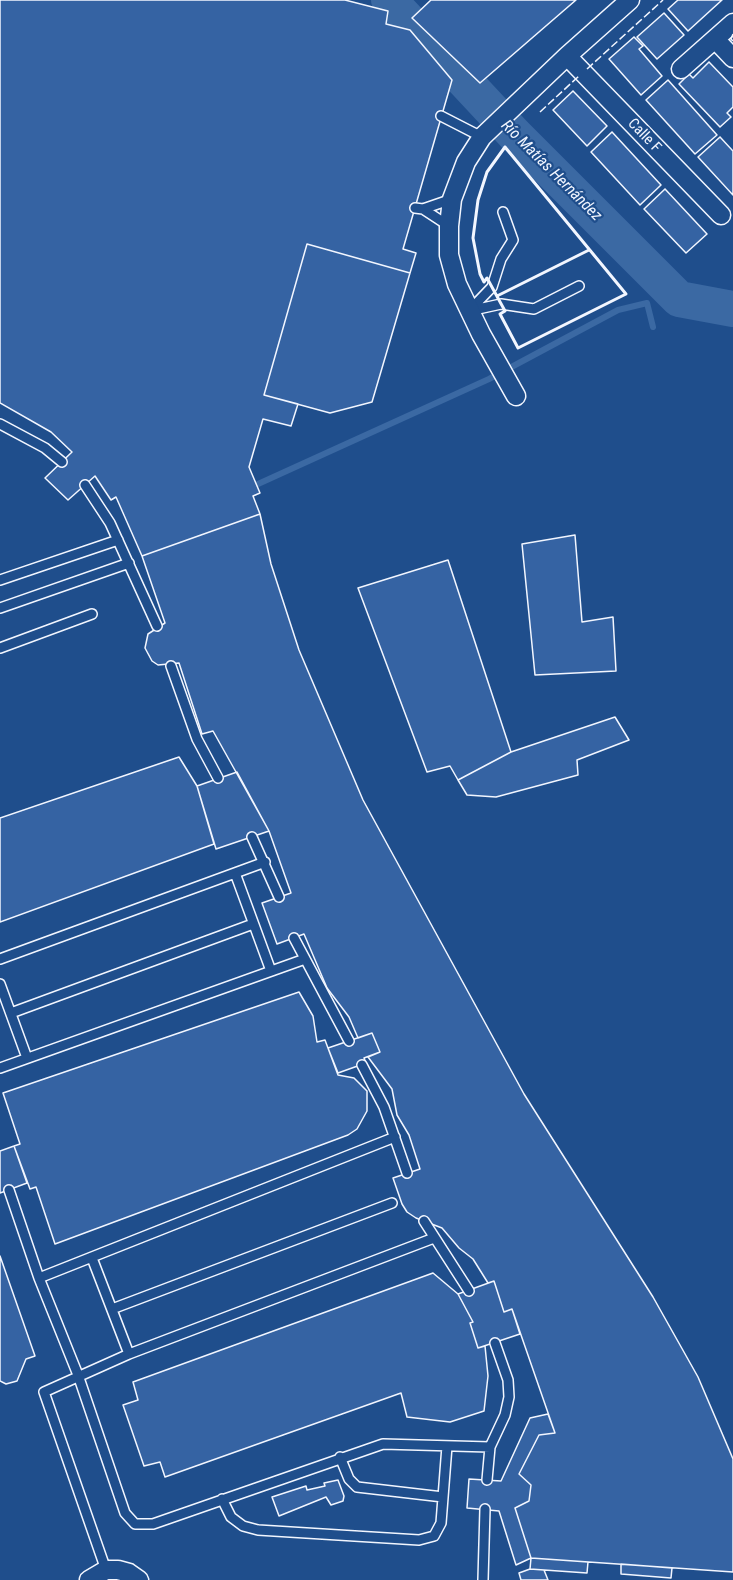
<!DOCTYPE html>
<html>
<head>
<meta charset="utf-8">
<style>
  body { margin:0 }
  canvas { display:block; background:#1f4e8c }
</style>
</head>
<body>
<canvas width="733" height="1580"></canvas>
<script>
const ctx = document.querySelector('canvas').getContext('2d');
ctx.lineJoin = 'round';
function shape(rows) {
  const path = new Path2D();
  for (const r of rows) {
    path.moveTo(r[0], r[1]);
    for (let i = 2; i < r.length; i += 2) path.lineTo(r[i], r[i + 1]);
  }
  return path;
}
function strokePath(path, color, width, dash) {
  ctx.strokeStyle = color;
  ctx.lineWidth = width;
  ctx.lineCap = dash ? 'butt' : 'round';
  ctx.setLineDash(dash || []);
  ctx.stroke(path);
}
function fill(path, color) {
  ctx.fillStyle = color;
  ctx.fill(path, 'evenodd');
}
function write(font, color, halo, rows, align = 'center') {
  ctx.font = font + ' "Roboto Condensed",sans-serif';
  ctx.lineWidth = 4.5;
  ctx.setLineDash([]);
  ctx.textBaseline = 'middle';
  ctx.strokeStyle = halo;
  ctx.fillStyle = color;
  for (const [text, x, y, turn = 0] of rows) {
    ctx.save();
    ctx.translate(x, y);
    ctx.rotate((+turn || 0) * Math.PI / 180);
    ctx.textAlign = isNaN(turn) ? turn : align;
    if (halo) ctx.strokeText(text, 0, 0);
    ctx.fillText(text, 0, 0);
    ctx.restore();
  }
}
const stream = shape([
  [258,484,489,379,618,310,647,303,653,327]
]);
const river = shape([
  [389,0,515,135,679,299,733,309]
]);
const building = shape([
  [0,0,345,0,388,11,386,24,410,30,452,80,403,249,416,253,410,273,307,244,264,395,298,404,291,426,263,419,249,467,260,493,253,496,260,514,142,556,116,497,111,500,95,476,68,500,45,478,72,452,51,432,0,403,0,0],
  [431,0,576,0,480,83,412,18,431,0],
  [678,0,722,0,688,31,668,9,678,0],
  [664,13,684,35,657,59,637,37,664,13],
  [634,37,643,46,639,49,662,76,641,95,609,59,634,37],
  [709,62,733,87,733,107,727,113,731,117,720,127,679,84,689,74,693,78,709,62],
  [668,80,717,135,695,154,646,100,668,80],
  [573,91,607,126,587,146,553,110,573,91],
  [612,132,661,185,640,205,591,152,612,132],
  [720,137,733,151,733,195,698,157,720,137],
  [665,189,707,234,686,253,644,209,665,189],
  [307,244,410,273,372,402,330,413,264,395,307,244],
  [260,514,271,564,299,650,363,800,524,1094,653,1297,698,1377,733,1459,733,1572,531,1558,515,1508,529,1501,531,1485,519,1474,539,1435,555,1433,512,1309,504,1312,494,1281,488,1283,473,1259,459,1248,442,1228,416,1218,407,1212,402,1204,393,1178,420,1169,409,1135,397,1115,392,1089,368,1057,380,1052,372,1033,358,1038,349,1017,327,988,304,934,277,944,262,903,291,893,269,831,213,731,202,734,179,663,158,665,152,661,145,648,148,634,165,623,142,556,260,514],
  [575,535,582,622,613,617,616,671,535,675,522,544,575,535],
  [448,560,511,752,458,780,450,766,427,772,358,588,448,560],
  [615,717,629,740,577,760,578,775,496,797,467,795,458,780,511,752,615,717],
  [179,757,197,786,214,844,0,922,0,818,179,757],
  [237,772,269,831,216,849,197,786,237,772],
  [299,992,313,1016,317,1042,325,1040,338,1075,354,1078,367,1091,367,1111,357,1129,348,1135,55,1244,36,1187,30,1189,14,1146,20,1144,3,1093,299,992],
  [372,1033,380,1052,364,1058,366,1063,338,1073,328,1048,372,1033],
  [14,1146,27,1183,0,1193,0,1151,14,1146],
  [0,1256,35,1356,26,1359,17,1381,6,1384,0,1381,0,1256],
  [433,1273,458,1294,473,1322,470,1323,478,1348,485,1346,488,1376,484,1411,450,1422,407,1417,401,1393,165,1477,160,1462,144,1466,123,1405,138,1400,133,1382,433,1273],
  [494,1281,504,1312,512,1309,520,1334,478,1348,470,1323,473,1322,458,1294,494,1281],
  [548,1414,555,1433,539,1435,519,1474,531,1485,529,1501,515,1508,531,1558,516,1565,499,1511,467,1508,469,1479,501,1481,530,1418,548,1414],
  [338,1480,344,1496,343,1501,331,1505,326,1497,279,1516,272,1497,306,1486,307,1490,325,1486,324,1483,338,1480],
  [531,1558,588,1562,587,1573,530,1569,531,1558],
  [621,1564,672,1568,671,1578,621,1574,621,1564],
  [530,1569,544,1570,548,1580,521,1580,519,1573,530,1569]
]);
const lane = shape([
  [441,116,482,137],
  [415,208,423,209,449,226],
  [423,209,452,199],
  [469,311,501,304,534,309,579,286],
  [469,311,492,287,501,259,513,240,503,212],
  [0,424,45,448,62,462],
  [85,485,110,523,157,626],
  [0,580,118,540],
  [0,608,129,563],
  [0,648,92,614],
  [171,666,197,739,218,778],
  [252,837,279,897],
  [235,873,271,971],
  [294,938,349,1041],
  [0,959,265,862],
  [0,984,27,1058],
  [11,1013,253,924],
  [362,1065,384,1107,407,1173],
  [0,1068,305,959],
  [9,1190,39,1278,78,1375,125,1513,135,1524,153,1524,383,1444,490,1447],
  [424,1221,469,1291],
  [92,1258,129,1354],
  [39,1278,395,1137],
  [112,1309,392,1203],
  [340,1457,349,1479,357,1487,443,1497],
  [487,1480,490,1447,505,1415,509,1397,508,1380,495,1343],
  [222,1499,231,1517,243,1526,258,1530,419,1540,434,1536,441,1523,447,1446],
  [106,1570,44,1392,129,1354,434,1238],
  [483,1580,485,1509]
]);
const street = shape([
  [715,39,733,58],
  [567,56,721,215],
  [681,69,733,23],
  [516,396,481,334,457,284,449,255,449,226,452,199,466,162,482,137,567,56,630,0],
  [89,1580,106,1570,118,1570,129,1573,139,1580]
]);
const fence = shape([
  [733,34,731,39,733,41],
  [587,69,663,0],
  [540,112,580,75]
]);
const wall = shape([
  [505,147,626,294,518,348,500,314,505,311,487,278,484,282,480,274,473,238,478,200,487,172,505,147],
  [497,296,589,250]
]);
const streetNames = [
  ["Calle F",644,136,46]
];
const waterNames = [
  ["Río Matías Hernández",551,171,45]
];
strokePath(stream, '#3b69a3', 6);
strokePath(river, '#3b69a3', 36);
fill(building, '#3563a3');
strokePath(building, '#f2f6ff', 1.5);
strokePath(lane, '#f2f6ff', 12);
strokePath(street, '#f2f6ff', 21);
strokePath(lane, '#1f4e8c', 9);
strokePath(street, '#1f4e8c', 18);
strokePath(fence, '#f2f6ff', 1.5, [8, 3]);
strokePath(wall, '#f2f6ff', 3);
write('15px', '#f2f6ff', '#1f4e8c', streetNames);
write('italic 16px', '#f2f6ff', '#1f4e8c', waterNames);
</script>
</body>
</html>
